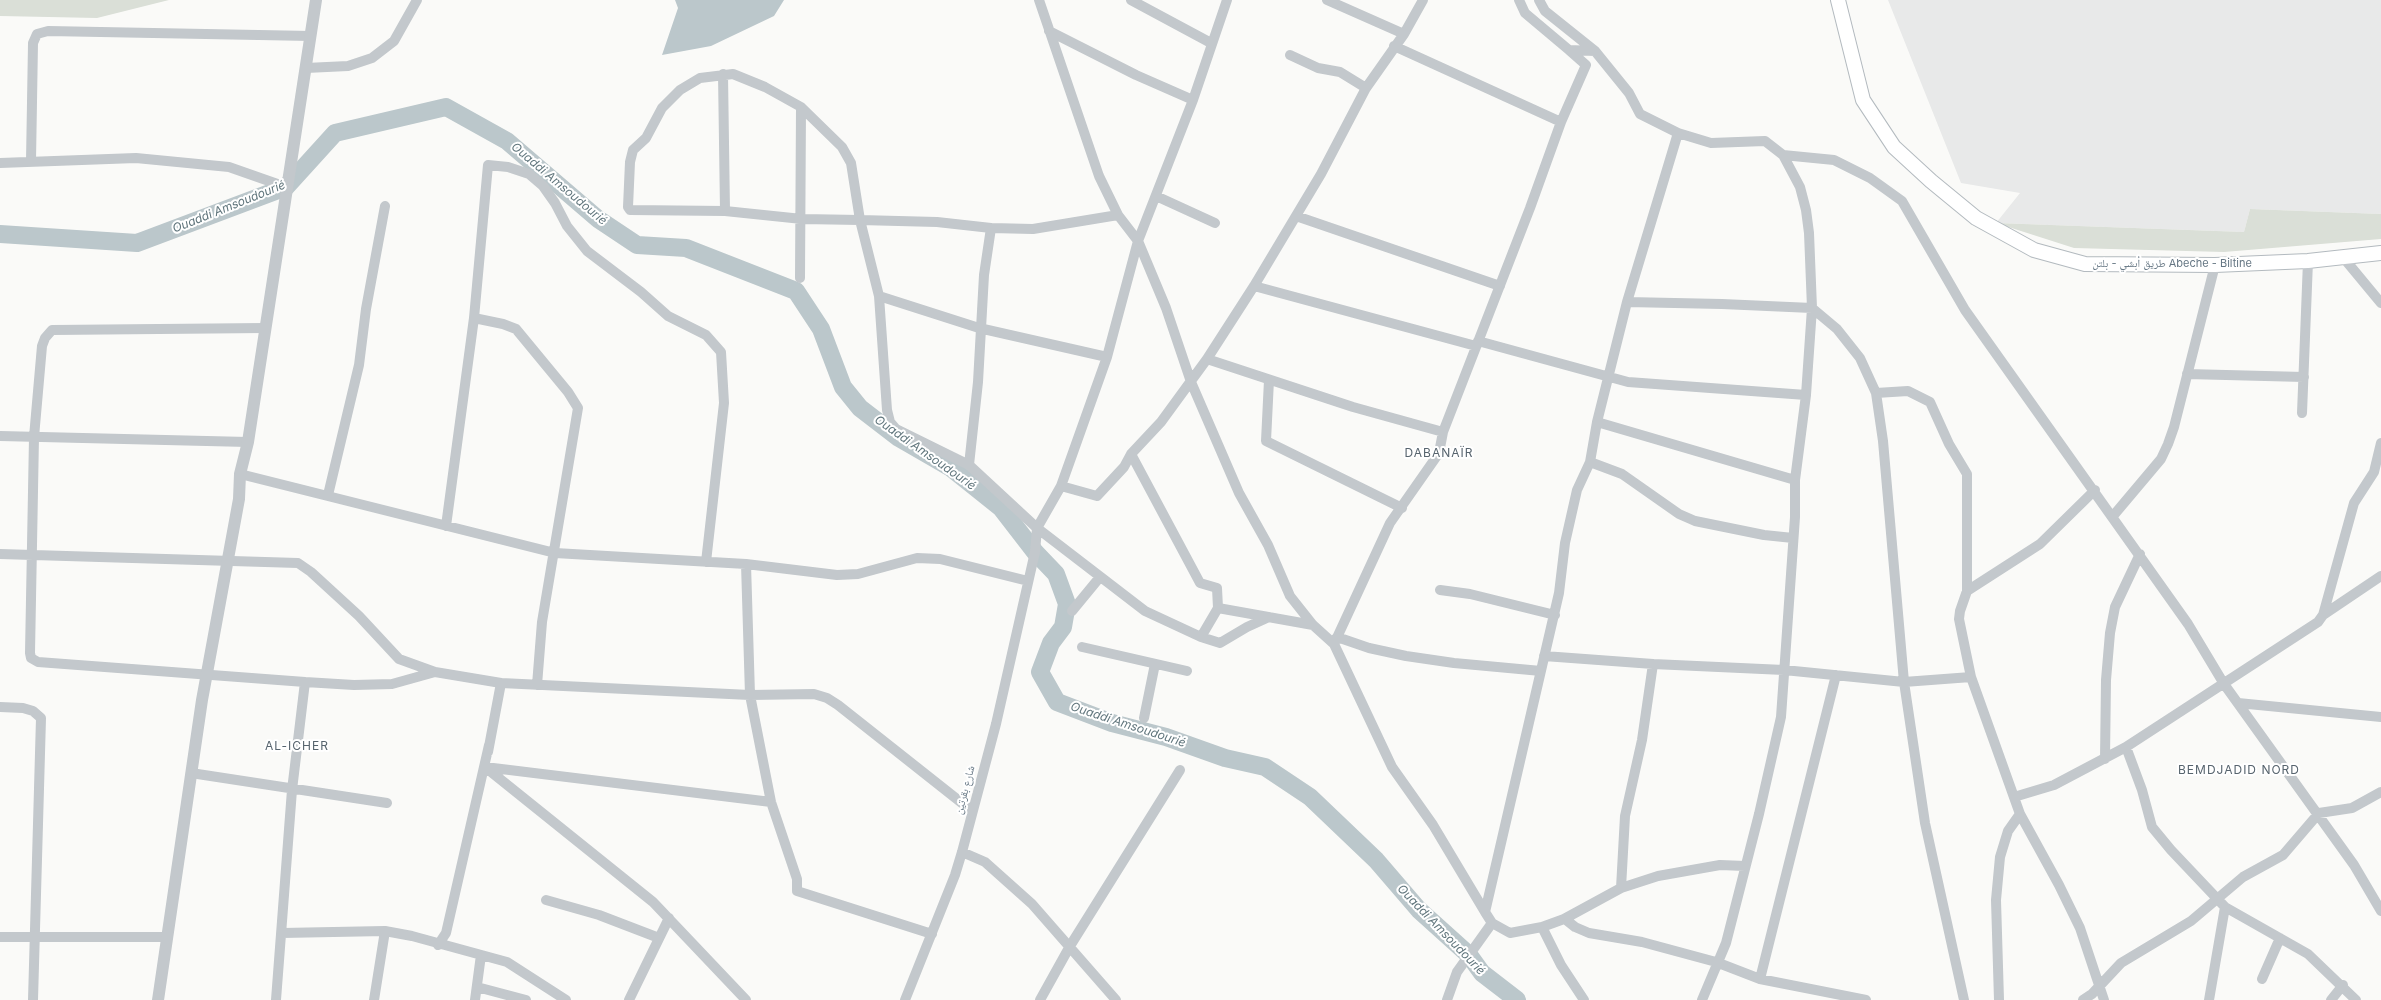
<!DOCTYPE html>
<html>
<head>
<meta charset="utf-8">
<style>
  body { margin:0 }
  canvas { display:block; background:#fafaf8 }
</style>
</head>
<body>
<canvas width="2381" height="1000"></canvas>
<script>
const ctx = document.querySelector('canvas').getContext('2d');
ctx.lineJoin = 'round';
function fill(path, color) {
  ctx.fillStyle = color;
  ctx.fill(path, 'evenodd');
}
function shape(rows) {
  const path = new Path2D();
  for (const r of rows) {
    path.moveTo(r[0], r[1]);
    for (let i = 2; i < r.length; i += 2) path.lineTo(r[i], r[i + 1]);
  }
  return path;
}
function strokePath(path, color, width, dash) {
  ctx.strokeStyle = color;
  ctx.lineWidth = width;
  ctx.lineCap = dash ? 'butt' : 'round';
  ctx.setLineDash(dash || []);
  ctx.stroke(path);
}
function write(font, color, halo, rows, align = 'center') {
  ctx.font = font + ' Inter,"Noto Naskh Arabic",sans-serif';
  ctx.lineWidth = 4;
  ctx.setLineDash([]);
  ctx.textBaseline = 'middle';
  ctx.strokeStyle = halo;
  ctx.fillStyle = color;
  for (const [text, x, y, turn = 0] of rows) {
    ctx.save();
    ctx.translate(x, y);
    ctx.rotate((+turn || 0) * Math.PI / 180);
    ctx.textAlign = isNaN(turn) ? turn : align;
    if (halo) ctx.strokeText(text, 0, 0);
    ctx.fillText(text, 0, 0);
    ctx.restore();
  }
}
const built = shape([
  [1888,0,2381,0,2381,214,2250,209,2244,232,1996,223,2020,193,1961,183]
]);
const green = shape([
  [0,0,169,0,97,18,0,16],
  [2250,209,2381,214,2381,239,2224,252,2074,248,1996,223,2244,232]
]);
const water = shape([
  [675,0,784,0,774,16,711,46,662,55,678,8]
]);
const river = shape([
  [0,234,137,243,286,187,335,133,446,107,507,141,598,219,637,245,686,248,796,291,821,329,843,387,860,408,899,438,951,468,1001,508,1035,552,1056,574,1067,604,1063,627,1051,643,1040,672,1057,702,1112,723,1166,737,1225,758,1265,767,1310,797,1376,860,1419,910,1469,955,1482,973,1517,1000]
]);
const minor = shape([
  [1039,0,1099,176,1118,215,1138,241,1166,308,1191,382,1239,493,1268,545,1290,596,1313,625,1334,644],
  [1131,0,1211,43],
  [1327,0,1404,34],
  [1519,0,1525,13,1569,50],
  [1539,0,1545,11,1595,51,1629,93,1640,114,1678,133,1711,143,1765,141,1783,155,1800,187,1806,210,1809,233,1812,308,1806,395,1795,480,1795,517,1781,717,1759,814,1726,943,1702,1000],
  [1049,31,1136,75,1193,100],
  [1394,46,1561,122],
  [1290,55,1318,68,1340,72,1366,88],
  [306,68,348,66,372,58,394,41,417,0],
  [723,74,725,211],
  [1678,133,1627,302,1597,422,1590,462,1577,490,1565,543,1559,593,1485,912,1492,923,1510,933,1542,927,1564,919,1621,888,1658,876,1720,865,1745,866],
  [1783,155,1834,160,1870,178,1902,201,1965,310,2188,624,2224,684,2354,865,2381,911],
  [31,161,33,43,37,34,48,31,311,36],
  [0,163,136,158,229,167,286,187],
  [1156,196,1215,223],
  [1118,215,1033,229,991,228,937,222,860,220,802,219,725,211,630,210,628,207,630,162,633,150,646,138,662,108,680,90,700,78,733,74,765,87,801,107,842,147,851,163,860,220,879,296,887,410,890,422,896,429,969,465,1037,528,1145,611,1201,637,1218,608],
  [1296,216,1500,286],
  [2342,256,2381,303],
  [800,278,801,107],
  [1254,286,1476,346],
  [879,296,979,328,1107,357],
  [1627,302,1722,304,1812,308,1837,329,1860,358,1876,393,1883,441,1904,682,1925,823,1964,1000],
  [474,318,503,324,516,329,568,392,578,408,542,622,537,685],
  [265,328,52,330,45,338,42,346,34,437,30,653,31,658,38,662,305,682,292,790,276,1000],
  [1478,341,1628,382,1806,395],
  [1207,359,1353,407,1443,432],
  [2187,374,2304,377],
  [1269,380,1266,441,1402,508],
  [1876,393,1908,391,1930,402,1949,444,1967,474,1967,591],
  [2302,413,2308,261],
  [1597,422,1795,480],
  [0,436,248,442],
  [1131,454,1200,583,1217,588,1218,608,1313,625],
  [1590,462,1622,474,1679,514,1695,521,1764,535,1793,538],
  [969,465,978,382,984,275,991,228],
  [240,474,555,553,746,564,837,575,858,574,917,558,940,559,1028,581],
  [1061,486,1097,496,1124,467,1131,454,1161,422,1207,359,1254,286,1321,174,1366,88,1404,34,1423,0],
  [328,495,359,365,366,309,385,206],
  [2113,516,2161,459,2168,444,2174,427,2215,265],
  [446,526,474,318,488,165,508,167,529,174,543,186,555,203,567,226,587,251,641,292,668,316,706,335,721,352,724,403,706,562],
  [0,554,298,563,311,572,359,616,399,659,435,672,501,683,750,695,814,694,827,698,838,705,972,811],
  [746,564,750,695,771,802,797,879,797,891,932,934],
  [1440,590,1470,594,1555,615],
  [1072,611,1100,577],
  [2323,615,2354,503,2374,472,2381,443],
  [1201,637,1220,643,1247,627,1269,617],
  [1337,637,1369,648,1406,656,1454,663,1541,671],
  [1082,647,1187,671],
  [1544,656,1653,664,1784,670,1904,682,1971,677],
  [305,682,354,685,392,684,435,672],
  [2238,703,2381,717],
  [0,707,23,708,33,711,41,718,33,1000],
  [1144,718,1155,664],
  [2126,747,2142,790,2152,827,2171,850,2225,907,2308,954,2356,1000],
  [488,752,501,683],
  [2105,759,2106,680,2110,633,2115,607,2140,554],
  [485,767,653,902,746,1000],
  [485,767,771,802],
  [191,773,387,803],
  [2014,797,2054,785,2126,747,2318,622,2323,615,2381,576],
  [2020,814,2059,885,2080,928,2104,1000],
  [962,852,985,862,1032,904,1116,1000],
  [1621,888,1625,816,1642,740,1653,664],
  [546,900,599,915,659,938],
  [1485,912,1433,825,1392,767,1334,644,1390,523,1439,453,1443,432,1530,208,1561,122,1586,65,1569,50,1595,51],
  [1565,919,1575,927,1589,933,1642,942,1716,962,1760,979,1866,1000],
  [1542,927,1561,965,1584,1000],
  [282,933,385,931],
  [0,937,167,937],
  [438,945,446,933,489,745],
  [1760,979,1836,675],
  [2262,979,2280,938],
  [477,987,526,1000],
  [374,1000,385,931,412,936,507,962,566,1000],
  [475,1000,481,955],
  [629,1000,669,918],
  [905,1000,955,875,962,852,996,724,1035,552,1037,528,1061,486,1107,357,1138,241,1193,100,1227,0],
  [1040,1000,1070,946,1180,770],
  [1447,1000,1457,972,1492,923],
  [1999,1000,1996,900,2000,857,2008,831,2020,814,1971,677,1959,619,1960,611,1967,591,2040,544,2095,490],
  [2083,1000,2092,994,2121,963,2191,921,2243,877,2283,855,2319,813,2352,808,2381,792],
  [2209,1000,2225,907],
  [2331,1000,2343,985]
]);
const tertiary = shape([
  [158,1000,202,700,239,499,240,474,248,442,316,0]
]);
const secondary = shape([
  [1838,0,1863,100,1894,147,1931,181,1976,218,2034,250,2085,264,2215,265,2308,261,2381,253]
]);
const streetNames = [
  ["طريق أبشي - بلتن Abeche - Biltine",2172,264],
  ["شارع بقرتين",965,790,-75]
];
const waterNames = [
  ["Ouaddi Amsoudourié",559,184,40],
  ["Ouaddi Amsoudourié",229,207,-22],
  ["Ouaddi Amsoudourié",925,453,35],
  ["Ouaddi Amsoudourié",1128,725,18],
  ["Ouaddi Amsoudourié",1441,930,46]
];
const neighbourhoodNames = [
  ["DABANAÏR",1439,453],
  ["AL-ICHER",297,746],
  ["BEMDJADID NORD",2239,770]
];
fill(built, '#e8e9e9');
fill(green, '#dadfd7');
fill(water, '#bbc7cb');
strokePath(river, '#bbc7cb', 18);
strokePath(secondary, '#b3babf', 16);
strokePath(minor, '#c3c8cc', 10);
strokePath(tertiary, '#c3c8cc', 12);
strokePath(secondary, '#fff', 14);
write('11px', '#657683', '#fff', streetNames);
write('italic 12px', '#60757c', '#fff', waterNames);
ctx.letterSpacing = '1px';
write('12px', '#57646e', '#fff', neighbourhoodNames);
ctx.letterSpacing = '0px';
</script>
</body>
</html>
